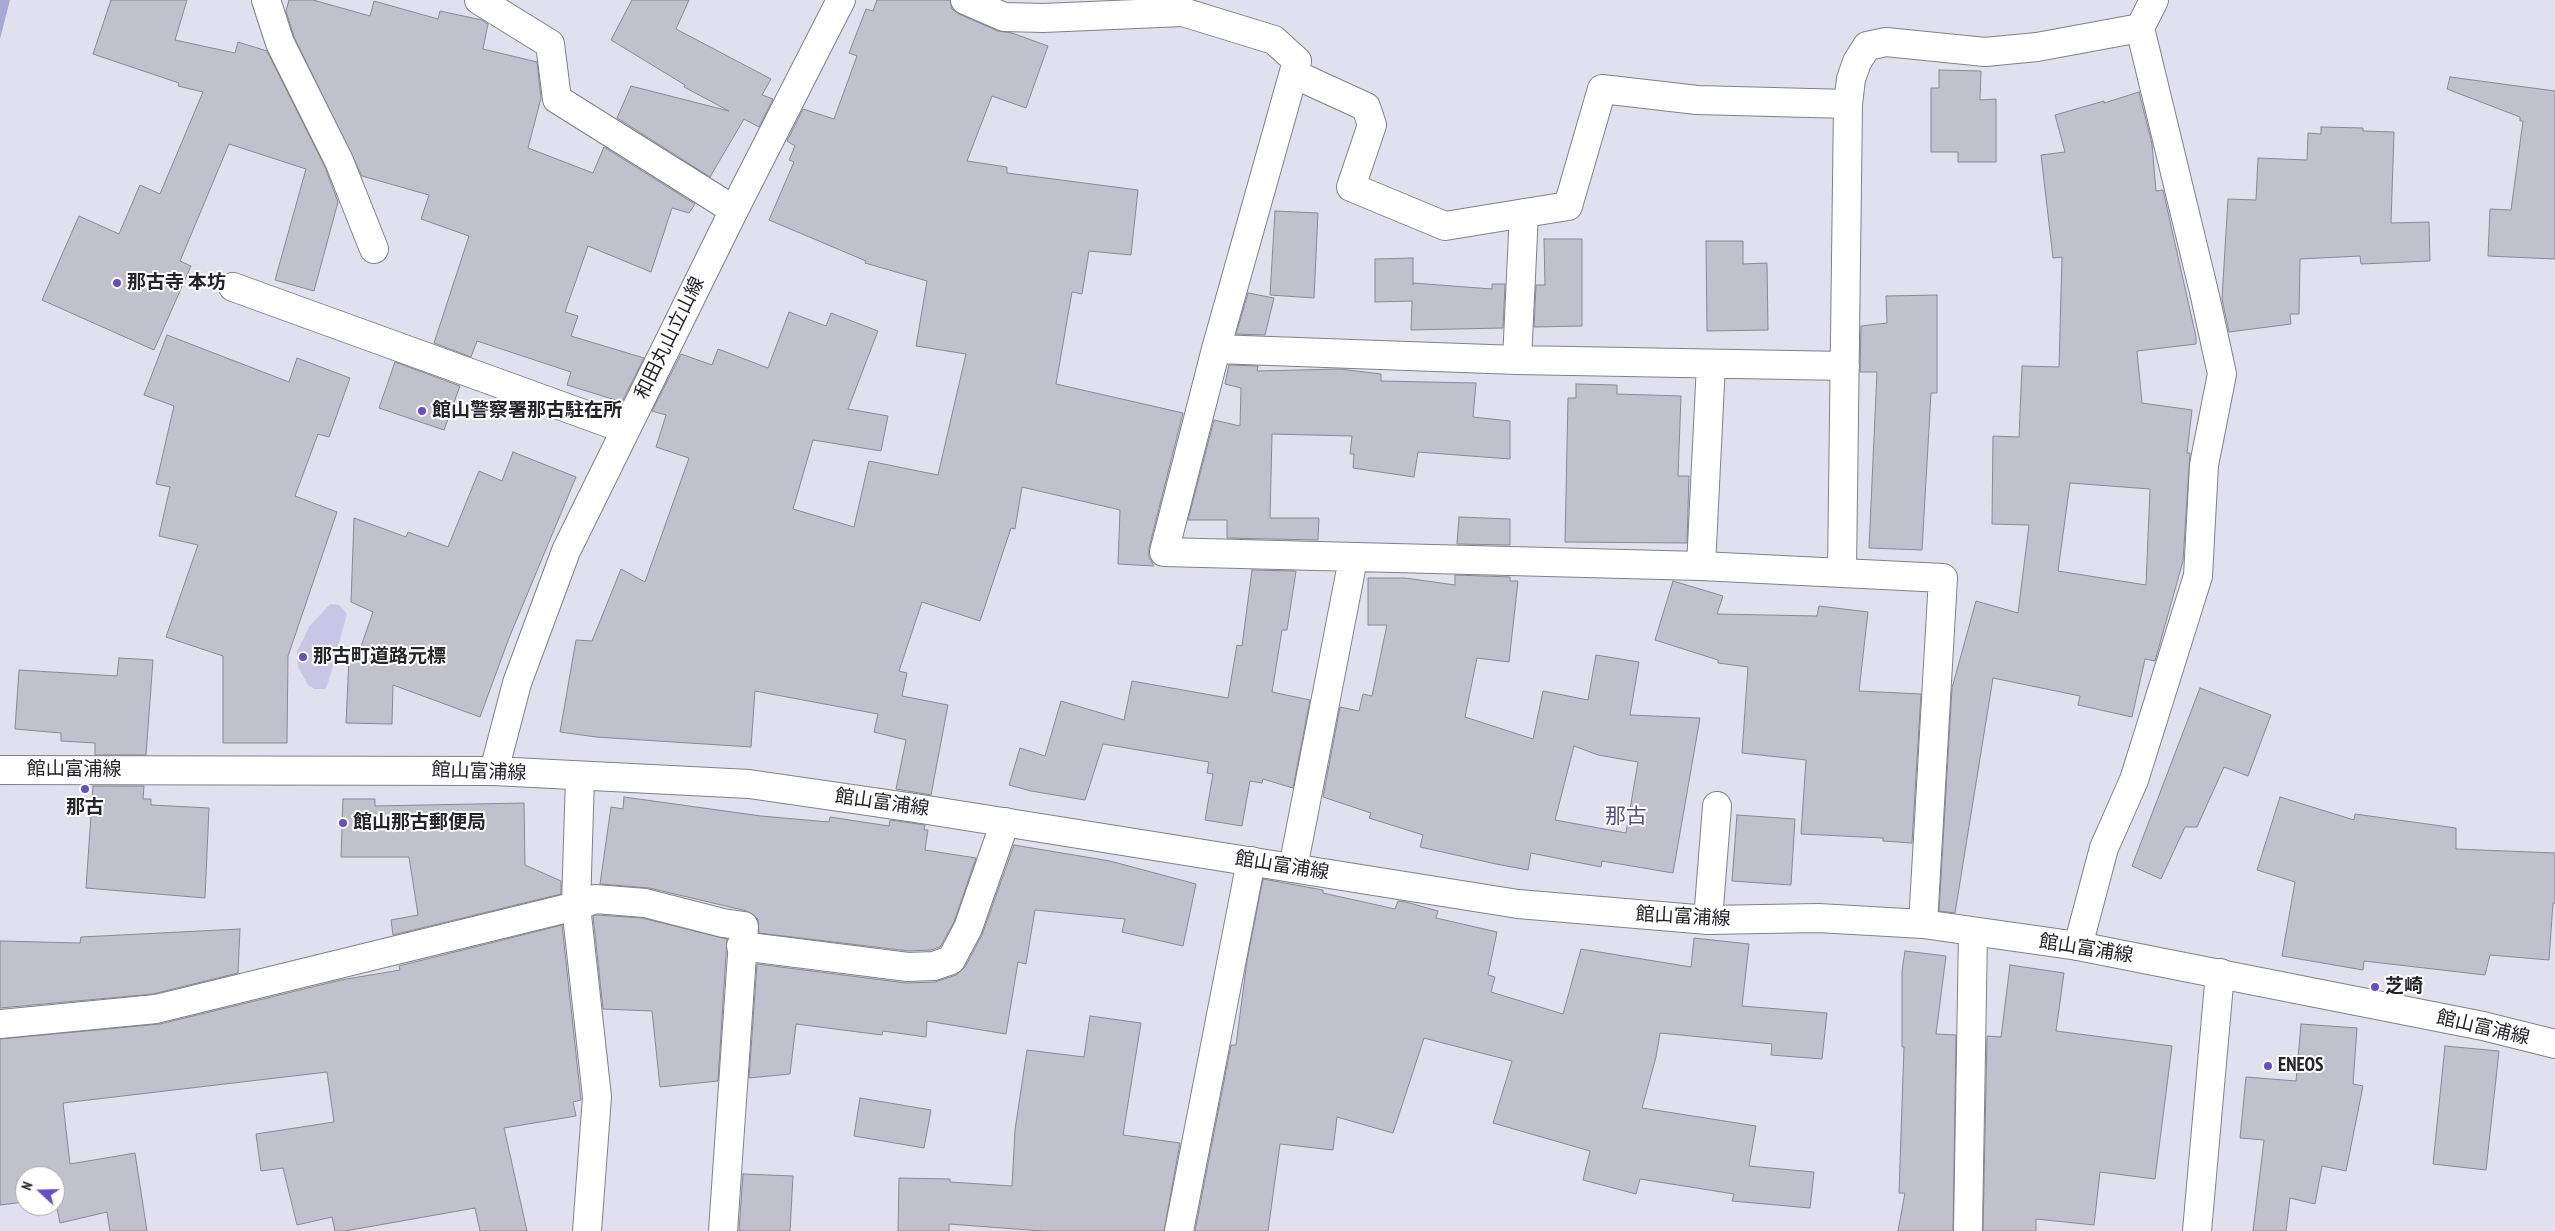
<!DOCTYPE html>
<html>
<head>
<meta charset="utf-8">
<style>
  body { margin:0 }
  #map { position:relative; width:2555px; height:1231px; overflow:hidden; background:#e1e0ee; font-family:"PT Sans Narrow",sans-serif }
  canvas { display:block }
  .north { position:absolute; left:15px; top:1166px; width:50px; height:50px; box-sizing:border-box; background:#fff; border:1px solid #a7a7a9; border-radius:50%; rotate:291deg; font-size:14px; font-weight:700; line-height:20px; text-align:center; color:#232328 }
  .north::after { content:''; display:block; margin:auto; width:18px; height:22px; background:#654ec7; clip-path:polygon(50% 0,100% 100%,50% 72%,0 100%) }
</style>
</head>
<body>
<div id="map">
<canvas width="2555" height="1231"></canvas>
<div class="north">N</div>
</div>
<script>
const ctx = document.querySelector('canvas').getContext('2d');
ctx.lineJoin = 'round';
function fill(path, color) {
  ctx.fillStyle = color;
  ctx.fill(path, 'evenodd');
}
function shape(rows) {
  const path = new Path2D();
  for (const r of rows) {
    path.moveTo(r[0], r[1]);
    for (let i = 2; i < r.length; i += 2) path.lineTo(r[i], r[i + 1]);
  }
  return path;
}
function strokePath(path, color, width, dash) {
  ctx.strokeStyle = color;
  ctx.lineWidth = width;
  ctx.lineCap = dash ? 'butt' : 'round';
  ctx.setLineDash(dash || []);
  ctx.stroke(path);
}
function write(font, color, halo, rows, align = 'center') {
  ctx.font = font + ' "PT Sans Narrow","Noto Sans JP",sans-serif';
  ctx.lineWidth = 4;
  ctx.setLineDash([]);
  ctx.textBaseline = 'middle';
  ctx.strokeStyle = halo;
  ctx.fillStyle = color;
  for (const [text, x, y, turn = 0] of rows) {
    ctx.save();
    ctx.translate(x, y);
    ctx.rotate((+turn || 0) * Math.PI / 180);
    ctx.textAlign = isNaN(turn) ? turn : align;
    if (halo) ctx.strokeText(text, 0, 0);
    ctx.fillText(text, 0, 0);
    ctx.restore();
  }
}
const green = shape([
  [330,604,339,605,347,614,328,683,325,689,314,689,308,685,298,667,297,652,309,627]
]);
const forest = shape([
  [0,0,10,0,0,39]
]);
const building = shape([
  [111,0,187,0,175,40,235,53,238,42,267,51,325,167,338,202,314,291,275,280,306,169,229,144,180,261,191,266,154,350,42,300,79,216,119,234,140,185,160,194,203,92,178,86,179,83,93,54,111,0],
  [289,0,313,0,370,16,374,1,438,19,440,11,482,20,488,24,483,49,537,62,541,98,528,148,593,173,604,147,695,204,689,213,672,208,651,272,588,246,565,312,578,316,571,336,644,358,622,402,567,385,571,372,477,341,471,357,434,343,469,236,421,219,429,195,362,176,294,37,286,11,289,0],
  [632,0,689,0,676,29,771,79,762,95,773,99,759,127,744,119,710,177,617,118,631,86,729,111,684,87,685,85,611,40,632,0],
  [877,0,950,0,952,9,959,14,998,31,1012,33,1048,46,1026,108,992,96,967,161,1007,167,1007,173,1138,190,1131,255,1089,251,1082,294,1072,292,1056,384,1183,413,1149,548,1149,557,1154,566,1118,564,1120,510,1022,487,1015,529,1011,528,980,621,922,602,899,671,907,673,902,696,948,705,931,795,896,789,906,740,874,732,878,714,755,691,751,747,596,737,560,732,576,640,592,641,621,569,645,582,689,458,656,447,666,415,652,411,681,354,712,365,718,349,768,368,789,312,826,326,831,313,878,331,848,409,888,416,881,451,813,440,793,509,854,527,869,461,938,475,966,354,916,346,927,281,865,263,866,261,769,220,794,162,789,160,795,146,787,141,803,109,834,119,857,56,849,53,866,9,873,11,877,0],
  [1939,70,1981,71,1980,100,1996,99,1996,162,1958,162,1958,152,1931,152,1931,88,1939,88,1939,70],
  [2450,77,2555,91,2555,259,2488,256,2490,209,2511,210,2523,121,2520,121,2520,117,2447,89,2450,77],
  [2139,92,2152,144,2156,191,2163,190,2196,337,2196,344,2137,351,2142,403,2192,410,2187,453,2190,453,2183,561,2155,661,2145,659,2132,717,2078,705,2080,696,1993,678,1955,913,1939,911,1952,688,1976,601,2018,613,2029,525,1992,524,1993,436,2019,437,2022,366,2059,367,2062,257,2053,258,2041,155,2065,152,2055,115,2104,101,2104,103,2139,92],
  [2070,483,2150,489,2146,585,2058,571,2070,483],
  [2321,127,2363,128,2363,131,2394,132,2391,223,2429,222,2430,261,2361,264,2360,256,2300,259,2299,314,2290,314,2291,324,2229,332,2222,299,2228,199,2256,200,2258,158,2307,160,2308,133,2321,134,2321,127],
  [1275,211,1318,213,1314,298,1270,295,1275,211],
  [1544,239,1582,239,1582,326,1534,327,1536,285,1545,285,1544,239],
  [1706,241,1743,241,1743,264,1767,263,1768,330,1707,331,1706,241],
  [1413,258,1413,285,1413,283,1492,289,1492,284,1505,284,1503,328,1411,330,1412,301,1375,302,1375,259,1413,258],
  [1248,293,1274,298,1265,335,1236,334,1248,293],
  [1937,295,1937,393,1931,393,1922,550,1869,548,1877,372,1860,372,1861,326,1887,323,1886,296,1937,295],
  [167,335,289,382,297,358,350,378,329,437,318,434,295,496,337,512,288,656,287,743,223,743,223,656,166,637,198,545,159,536,170,487,156,484,174,406,144,395,167,335],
  [395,362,460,386,444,430,379,408,395,362],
  [1229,365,1258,366,1257,371,1340,369,1381,374,1381,381,1476,383,1473,417,1510,421,1510,459,1418,452,1414,477,1353,468,1354,454,1350,454,1352,436,1272,434,1270,518,1319,518,1318,540,1227,538,1227,520,1188,520,1214,420,1240,426,1241,388,1225,384,1229,365],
  [1576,384,1617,385,1617,394,1681,396,1678,476,1689,476,1687,543,1565,542,1568,398,1576,398,1576,384],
  [513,452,576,477,509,638,480,717,393,685,392,724,346,723,349,658,357,658,373,612,351,602,354,518,406,537,408,532,448,547,479,471,502,481,513,452],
  [1459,517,1510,519,1510,545,1457,544,1459,517],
  [1252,570,1296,571,1287,630,1282,630,1272,692,1310,700,1293,788,1263,779,1262,783,1250,781,1242,826,1205,820,1213,774,1207,773,1209,762,1103,744,1085,800,1031,791,1009,785,1020,748,1045,756,1061,701,1124,720,1132,681,1228,698,1237,645,1242,646,1252,570],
  [1455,575,1510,577,1510,581,1518,581,1509,662,1477,658,1465,717,1533,739,1543,691,1588,700,1596,655,1639,662,1630,715,1700,718,1673,873,1602,861,1601,867,1531,853,1528,870,1496,864,1420,847,1423,835,1369,818,1371,813,1323,797,1340,707,1359,711,1363,694,1372,696,1387,625,1368,625,1368,578,1405,578,1455,585,1455,575],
  [1574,746,1598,755,1638,762,1626,833,1555,820,1574,746],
  [1673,581,1723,596,1717,614,1817,616,1819,606,1868,612,1859,691,1921,694,1912,843,1883,841,1883,838,1801,834,1806,760,1742,753,1748,667,1718,663,1718,660,1655,640,1673,581],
  [119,658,153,660,146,755,95,755,95,743,61,741,61,733,15,729,19,670,117,676,119,658],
  [2200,688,2271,715,2248,776,2224,767,2197,827,2185,827,2161,879,2132,866,2200,688],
  [93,786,144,786,143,799,151,799,151,805,209,808,205,898,86,888,93,786],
  [624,797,761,816,829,822,830,817,889,826,890,820,925,825,924,830,928,830,925,850,976,858,954,922,940,947,931,950,909,951,759,933,758,919,747,911,649,888,600,884,611,807,623,809,624,797],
  [2280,797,2354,820,2355,814,2456,828,2456,849,2555,853,2555,903,2553,903,2549,960,2490,955,2485,975,2364,961,2363,970,2282,956,2295,882,2257,870,2280,797],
  [343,799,375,799,375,806,524,803,525,865,561,881,561,894,393,935,391,920,418,915,409,857,341,857,343,799],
  [1737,815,1795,819,1791,885,1732,881,1737,815],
  [1014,845,1110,861,1196,884,1183,946,1122,932,1125,919,1035,910,1026,964,1018,962,1006,1034,927,1021,926,1037,883,1031,882,1035,796,1024,790,1074,749,1078,757,964,906,983,935,982,956,975,965,967,982,935,1014,845],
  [1263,879,1323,890,1323,893,1395,909,1398,901,1406,902,1438,911,1436,918,1497,932,1488,975,1495,977,1491,992,1563,1014,1581,949,1691,967,1694,938,1749,944,1742,1006,1827,1013,1822,1059,1771,1055,1772,1044,1660,1033,1656,1057,1642,1108,1756,1126,1749,1166,1814,1172,1810,1208,1732,1201,1734,1194,1640,1179,1636,1194,1583,1180,1590,1151,1493,1123,1512,1061,1424,1038,1393,1133,1337,1117,1333,1150,1280,1144,1268,1231,1195,1231,1231,1045,1236,1045,1247,961,1263,879],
  [597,915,642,918,727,939,718,1081,660,1087,652,1011,603,1009,593,916,597,915],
  [562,925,581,1100,573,1102,576,1116,504,1128,527,1231,480,1231,475,1208,345,1231,335,1231,332,1217,297,1225,283,1168,261,1171,256,1134,334,1122,327,1072,63,1103,70,1164,135,1153,147,1231,110,1231,107,1212,60,1223,55,1198,55,1176,25,1176,25,1202,0,1205,0,1039,160,1024,341,980,400,970,399,966,562,925],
  [240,929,238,973,153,994,0,1008,0,941,80,943,81,937,240,929],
  [1905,951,1946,956,1936,1034,1956,1035,1953,1231,1898,1231,1905,1193,1899,1193,1904,1047,1902,1047,1902,971,1905,951],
  [2010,965,2064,973,2056,1031,2172,1046,2155,1179,2100,1172,2094,1225,2036,1219,2036,1231,1983,1231,1987,1036,2001,1037,2010,965],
  [1090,1016,1141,1023,1123,1135,1180,1143,1164,1231,1043,1231,949,1224,949,1231,898,1231,899,1178,950,1179,950,1182,1012,1186,1015,1130,1027,1050,1084,1057,1090,1016],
  [2301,1024,2357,1028,2353,1084,2363,1086,2346,1171,2322,1166,2315,1204,2290,1198,2286,1231,2253,1231,2264,1140,2240,1138,2246,1077,2296,1081,2301,1024],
  [2445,1046,2499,1051,2486,1170,2433,1164,2445,1046],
  [860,1098,931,1110,924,1148,854,1136,860,1098],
  [743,1174,793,1176,790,1231,739,1231,743,1174]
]);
const minor = shape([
  [266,0,280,43,339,161,374,249],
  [479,0,550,44,557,99,734,210],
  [965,0,1004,17,1043,18,1183,12,1274,40,1297,61,1216,349,1164,552,1701,566,1943,578,1923,924],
  [1294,74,1366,107,1372,125,1351,187,1445,226,1568,206,1602,89,1697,100,1848,104],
  [233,287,625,429],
  [1216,349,1517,360,1845,366],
  [1517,360,1524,213],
  [1701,566,1711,364],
  [1842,571,1848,104,1851,79,1857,62,1867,46,1886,42,1985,52,2037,47,2140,28],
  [1293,868,1353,559],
  [1708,920,1717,806],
  [741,946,908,967,934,966,951,960,968,928,1005,822],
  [2078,946,2104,848,2134,780,2198,576,2204,465,2222,374,2205,296,2140,28,2154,0],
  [0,1024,156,1009,576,906,595,899,645,903,723,923,744,926,723,1231],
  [1968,1228,1973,932],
  [1179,1231,1251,861],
  [2197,1231,2220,973]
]);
const tertiary = shape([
  [580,777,576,906,597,1097,587,1231]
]);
const secondary = shape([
  [0,770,494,771,749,784,915,808,1518,904,1708,920,1818,918,1923,924,2078,946,2483,1026,2555,1044],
  [494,771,517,683,566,551,734,210,841,0]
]);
const markers = [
  [117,283,5,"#654ec7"],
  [422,411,5,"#654ec7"],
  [303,657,5,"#654ec7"],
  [85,789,5,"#654ec7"],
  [343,823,5,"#654ec7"],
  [2375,987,5,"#654ec7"],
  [2268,1066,5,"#654ec7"]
];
const poiNames = [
  ["那古寺 本坊",127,283],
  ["館山警察署那古駐在所",432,411],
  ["那古町道路元標",313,657],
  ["那古",85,808,"center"],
  ["館山那古郵便局",353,823],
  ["芝崎",2385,987],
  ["ENEOS",2278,1066]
];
const streetNames = [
  ["和田丸山立山線",670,338,-64],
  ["館山富浦線",74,770],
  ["館山富浦線",479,772,2],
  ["館山富浦線",882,803,8],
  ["館山富浦線",1282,866,9],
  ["館山富浦線",1683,917,3],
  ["館山富浦線",2086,949,9],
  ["館山富浦線",2483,1028,13]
];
const quarterNames = [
  ["那古",1626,817]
];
fill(green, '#c7c6e7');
fill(forest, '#a9a7d7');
fill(building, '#c1c1ce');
strokePath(building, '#888894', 1);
strokePath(minor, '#80808c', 30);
strokePath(tertiary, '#80808c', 30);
strokePath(secondary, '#80808c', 30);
strokePath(minor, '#fff', 28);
strokePath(tertiary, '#fff', 28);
strokePath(secondary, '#fff', 28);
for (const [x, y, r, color] of markers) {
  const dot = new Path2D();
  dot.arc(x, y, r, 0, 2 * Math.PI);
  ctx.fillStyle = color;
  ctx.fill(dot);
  strokePath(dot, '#fff', 2);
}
write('bold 19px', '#232328', '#fff', poiNames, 'left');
write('19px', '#232328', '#fff', streetNames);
write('21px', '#544d8c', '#fff', quarterNames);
</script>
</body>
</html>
